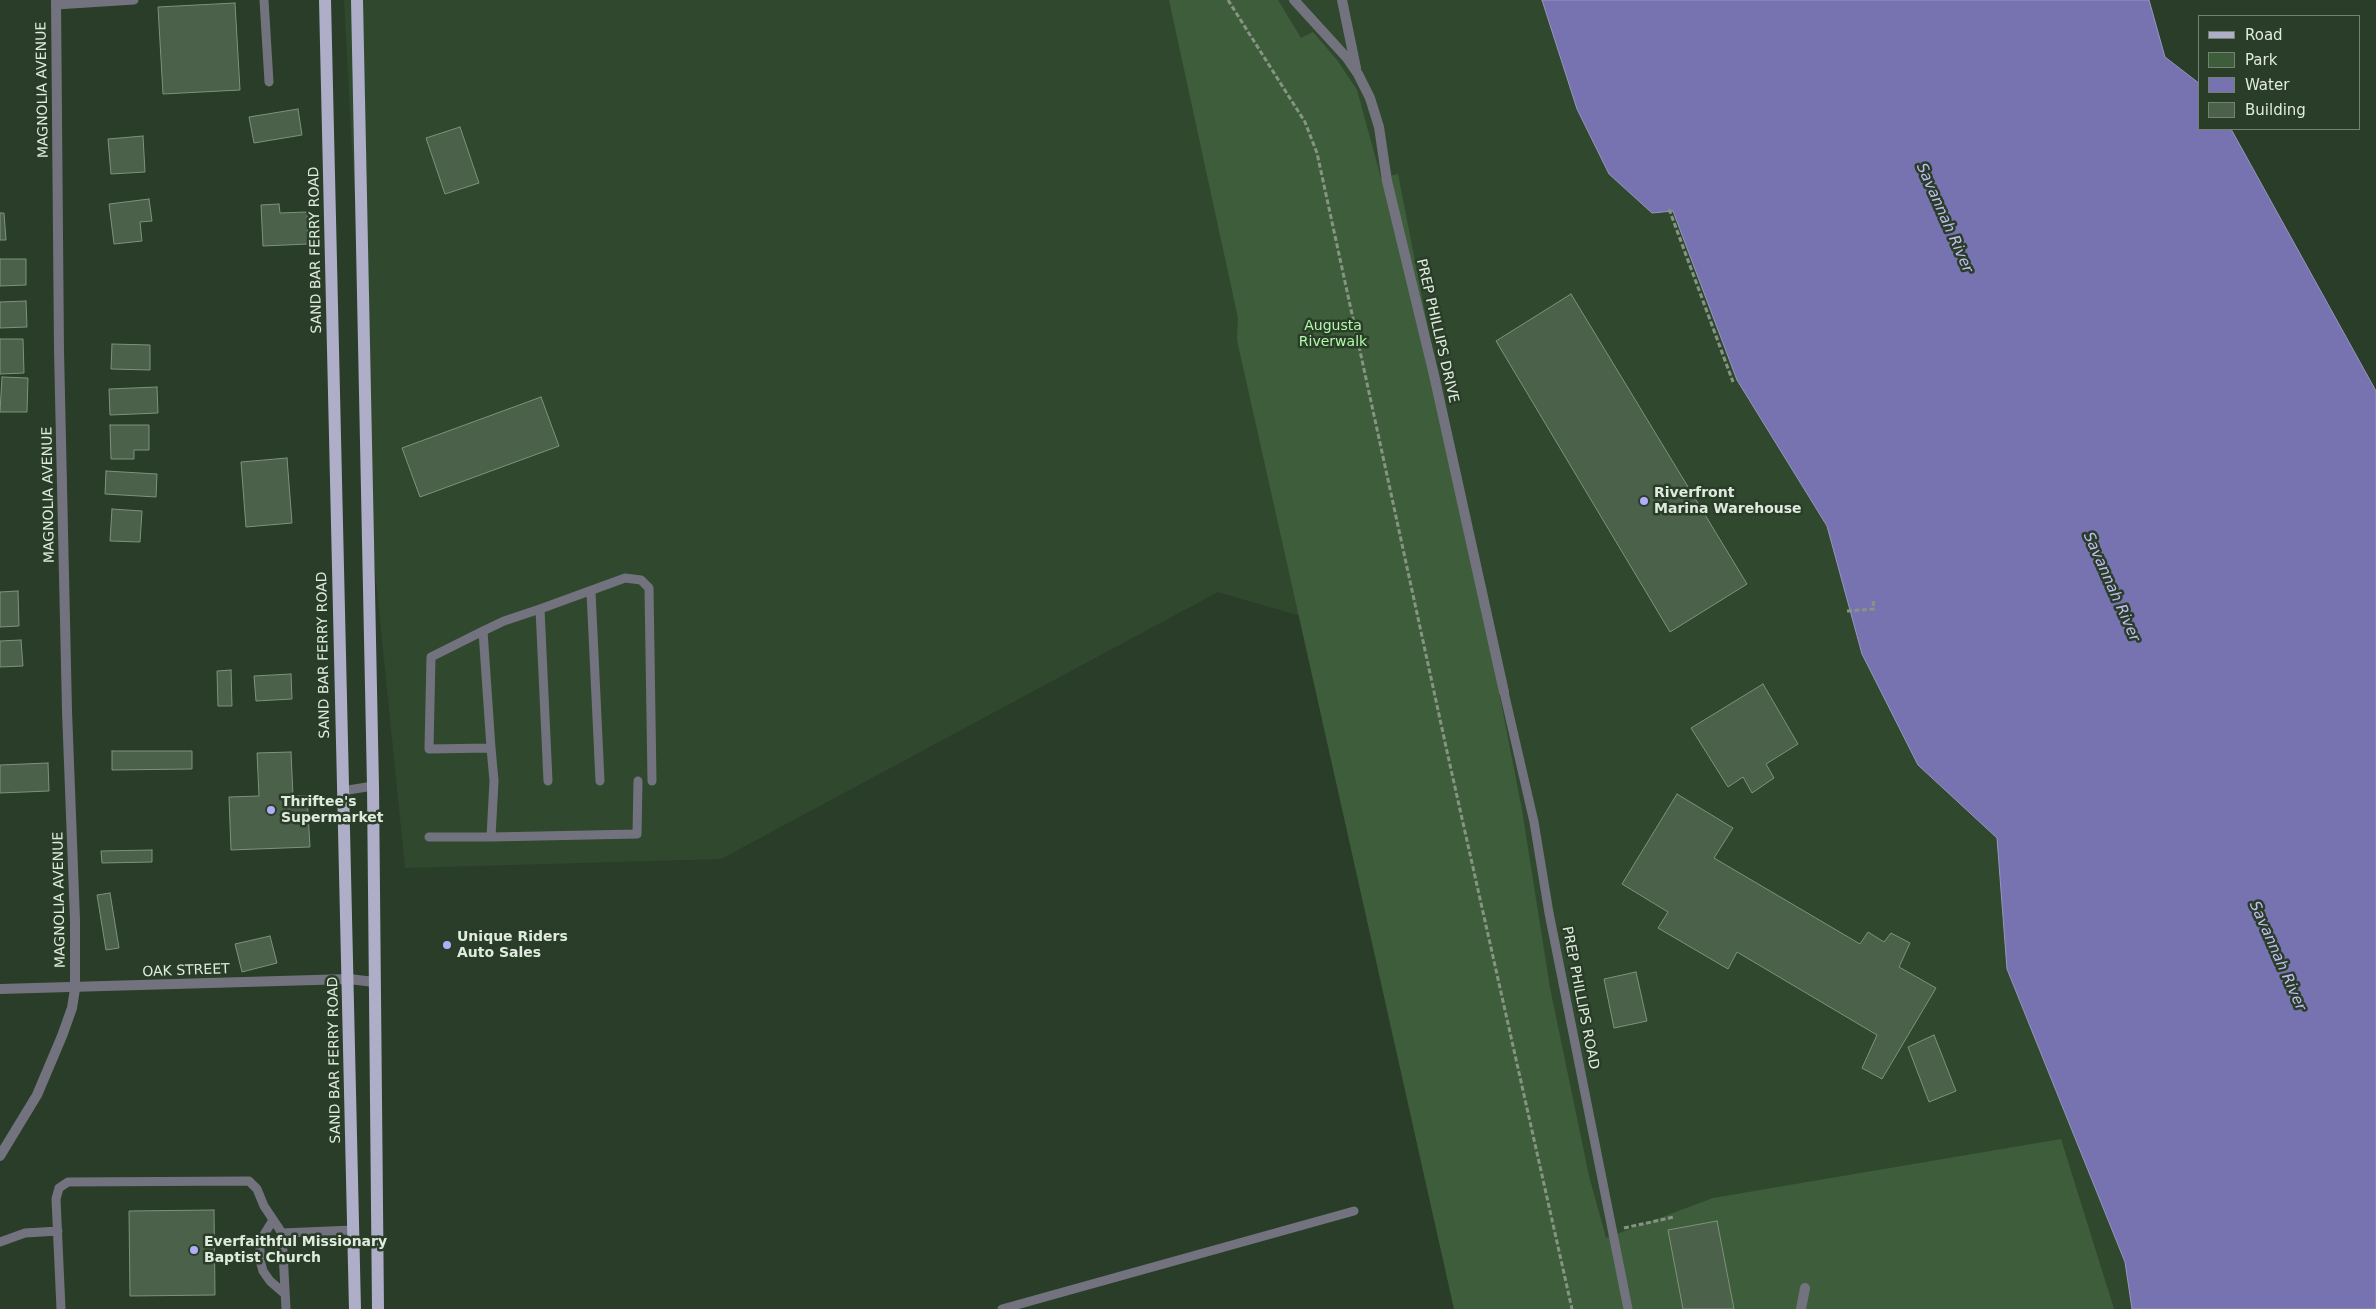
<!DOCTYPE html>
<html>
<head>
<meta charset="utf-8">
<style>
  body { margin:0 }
  #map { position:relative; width:2376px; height:1309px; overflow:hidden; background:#2a3d28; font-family:"DejaVu Sans",sans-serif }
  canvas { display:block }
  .legend { position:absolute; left:2198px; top:15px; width:162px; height:115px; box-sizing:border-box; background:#2a3d28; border:1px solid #728371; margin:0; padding:6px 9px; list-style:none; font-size:15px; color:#dfebde }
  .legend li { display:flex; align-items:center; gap:10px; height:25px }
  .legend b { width:25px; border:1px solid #728371 }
</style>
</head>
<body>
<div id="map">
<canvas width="2376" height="1309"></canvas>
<ul class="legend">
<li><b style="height:6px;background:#aeaec8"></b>Road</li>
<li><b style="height:14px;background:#3e5e3b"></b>Park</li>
<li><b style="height:14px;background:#7772b0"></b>Water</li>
<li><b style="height:14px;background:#4c614a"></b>Building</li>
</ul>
</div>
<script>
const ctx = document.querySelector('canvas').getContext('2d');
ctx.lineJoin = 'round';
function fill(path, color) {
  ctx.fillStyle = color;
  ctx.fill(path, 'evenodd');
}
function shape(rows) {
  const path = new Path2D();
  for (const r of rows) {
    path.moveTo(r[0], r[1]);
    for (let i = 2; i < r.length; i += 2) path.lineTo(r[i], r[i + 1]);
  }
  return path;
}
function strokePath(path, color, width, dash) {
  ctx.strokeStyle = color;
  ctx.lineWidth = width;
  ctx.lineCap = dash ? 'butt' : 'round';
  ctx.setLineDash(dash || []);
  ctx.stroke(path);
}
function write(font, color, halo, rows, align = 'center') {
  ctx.font = font + ' "DejaVu Sans",sans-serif';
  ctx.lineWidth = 5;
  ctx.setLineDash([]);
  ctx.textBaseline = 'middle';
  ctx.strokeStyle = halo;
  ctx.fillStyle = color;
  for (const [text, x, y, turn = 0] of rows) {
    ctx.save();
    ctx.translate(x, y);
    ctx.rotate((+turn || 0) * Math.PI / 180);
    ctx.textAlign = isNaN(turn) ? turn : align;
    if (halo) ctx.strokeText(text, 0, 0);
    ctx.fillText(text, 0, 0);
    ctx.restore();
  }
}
const built = shape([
  [344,0,1666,0,2272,1309,1529,1309,1314,620,1218,592,721,859,405,868,375,570]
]);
const green = shape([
  [1169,0,1278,0,1301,38,1313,32,1337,60,1357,90,1381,178,1398,174,1522,810,1550,988,1589,1176,1606,1238,1713,1198,2061,1139,2114,1309,1454,1309,1237,340,1238,318]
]);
const water = shape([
  [1542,0,2149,0,2165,57,2200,84,2200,129,2231,129,2376,391,2376,1309,2132,1309,2125,1262,2007,969,1997,838,1918,765,1862,654,1827,526,1737,380,1673,211,1652,213,1609,174,1577,109,1542,0]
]);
const building = shape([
  [235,3,240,90,163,94,158,7,235,3],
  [298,109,302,135,254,143,249,117,298,109],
  [460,127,479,183,445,194,426,138,460,127],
  [143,136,145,172,111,174,108,139,143,136],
  [149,199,152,221,140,222,142,241,114,244,109,204,149,199],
  [279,204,280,213,307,212,308,244,263,246,261,205,279,204],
  [0,213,4,213,6,240,0,240,0,213],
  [0,259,26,259,26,285,0,286,0,259],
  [1571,294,1747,584,1670,632,1496,341,1571,294],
  [26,301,27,327,0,328,0,302,26,301],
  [0,339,23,339,24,373,0,374,0,339],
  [112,344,150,345,150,370,111,369,112,344],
  [2,377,28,378,27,412,0,412,2,377],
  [157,387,158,413,110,415,109,389,157,387],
  [541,397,559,446,420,497,402,448,541,397],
  [110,425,149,425,149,450,134,450,134,459,111,459,110,425],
  [287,458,292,523,246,527,241,462,287,458],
  [106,471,157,474,156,497,105,494,106,471],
  [112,509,142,511,140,542,110,541,112,509],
  [18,591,19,626,0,627,0,592,18,591],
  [21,640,23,666,0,667,0,641,21,640],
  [231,670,232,706,218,706,217,671,231,670],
  [291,674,292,699,256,701,254,676,291,674],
  [1763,684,1798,744,1766,764,1774,778,1752,793,1743,777,1728,787,1691,728,1763,684],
  [112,751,192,751,192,769,112,770,112,751],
  [291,752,293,796,307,796,310,847,231,850,229,797,259,796,257,753,291,752],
  [48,763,49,791,0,793,0,765,48,763],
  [1677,794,1733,828,1714,858,1860,944,1868,932,1884,942,1891,933,1910,943,1899,967,1936,988,1882,1079,1862,1068,1877,1035,1737,952,1728,969,1658,928,1668,912,1622,884,1677,794],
  [152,850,152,862,102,863,101,851,152,850],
  [110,893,119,948,106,950,97,895,110,893],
  [270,936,277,963,242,972,235,944,270,936],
  [1636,972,1647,1021,1614,1028,1604,979,1636,972],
  [1934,1035,1956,1091,1929,1102,1908,1047,1934,1035],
  [214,1210,215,1295,130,1296,129,1211,214,1210],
  [1717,1221,1734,1309,1683,1309,1668,1230,1717,1221]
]);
const path = shape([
  [1228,0,1305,122,1317,153,1448,756,1572,1309],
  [1669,209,1733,382],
  [1847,611,1874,609,1873,599],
  [1624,1228,1674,1217]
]);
const service = shape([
  [264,0,269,82],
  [56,5,134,0],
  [591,592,600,781],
  [483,631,491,748,429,749,431,657,483,631,504,621,540,609],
  [1504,692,1534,822,1549,913,1628,1309],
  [491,748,494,781,491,837,637,834,638,781],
  [548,781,540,609,625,578,641,580,649,588,652,781],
  [342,791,373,786],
  [429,837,491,837],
  [273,1220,260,1241,260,1260,263,1271,270,1281,285,1294],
  [282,1233,353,1230],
  [0,1242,25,1233,58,1231],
  [61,1309,56,1199,59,1188,68,1182,249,1181,257,1189,264,1206,282,1233,286,1309],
  [1002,1309,1354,1211]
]);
const minor = shape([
  [1294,0,1347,58,1358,74,1370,98,1379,127,1387,181,1434,375,1504,692],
  [1342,0,1356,68],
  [0,1156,37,1095,62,1036,72,1008,75,989,75,920,67,711,59,350,56,0],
  [1801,1309,1805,1288]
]);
const tertiary = shape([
  [0,989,349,979,374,982]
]);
const primary = shape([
  [325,0,355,1309],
  [357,0,373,786,378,1309]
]);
const markers = [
  [1644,501,5,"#b2adf9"],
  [271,810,5,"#b2adf9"],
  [447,945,5,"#b2adf9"],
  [194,1250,5,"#b2adf9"]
];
const streetNames = [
  ["MAGNOLIA AVENUE",43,90,-91],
  ["SAND BAR FERRY ROAD",316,250,-91],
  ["PREP PHILLIPS DRIVE",1437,331,77],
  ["MAGNOLIA AVENUE",49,495,-91],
  ["SAND BAR FERRY ROAD",324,655,-91],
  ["MAGNOLIA AVENUE",60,900,-91],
  ["OAK STREET",186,971,-2],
  ["PREP PHILLIPS ROAD",1580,998,79],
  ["SAND BAR FERRY ROAD",335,1060,-91]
];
const parkNames = [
  ["Augusta",1333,326],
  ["Riverwalk",1333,342]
];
const poiNames = [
  ["Riverfront",1654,493],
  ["Marina Warehouse",1654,509],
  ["Thriftee's",281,802],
  ["Supermarket",281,818],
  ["Unique Riders",457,937],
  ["Auto Sales",457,953],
  ["Everfaithful Missionary",204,1242],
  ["Baptist Church",204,1258]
];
const waterNames = [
  ["Savannah River",1944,218,66],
  ["Savannah River",2111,587,66],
  ["Savannah River",2277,956,66]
];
fill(built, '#30492e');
fill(green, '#3e5e3b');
fill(water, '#7772b0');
strokePath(water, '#9696be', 1);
fill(building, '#4c614a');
strokePath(building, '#7d937a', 1);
strokePath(path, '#859483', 3, [5, 2.5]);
strokePath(service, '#737380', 9);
strokePath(minor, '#737380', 10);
strokePath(tertiary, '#737380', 10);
strokePath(primary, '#aeaec8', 12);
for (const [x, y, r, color] of markers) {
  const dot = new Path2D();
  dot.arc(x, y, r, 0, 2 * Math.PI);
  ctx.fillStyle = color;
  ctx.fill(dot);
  strokePath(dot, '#2a3d28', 2);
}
write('14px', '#dfebde', '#2a3d28', streetNames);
write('14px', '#b3f9ac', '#2a3d28', parkNames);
write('bold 14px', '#dfebde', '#2a3d28', poiNames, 'left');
write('italic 15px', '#c0bdf3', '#2a3d28', waterNames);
</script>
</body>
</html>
